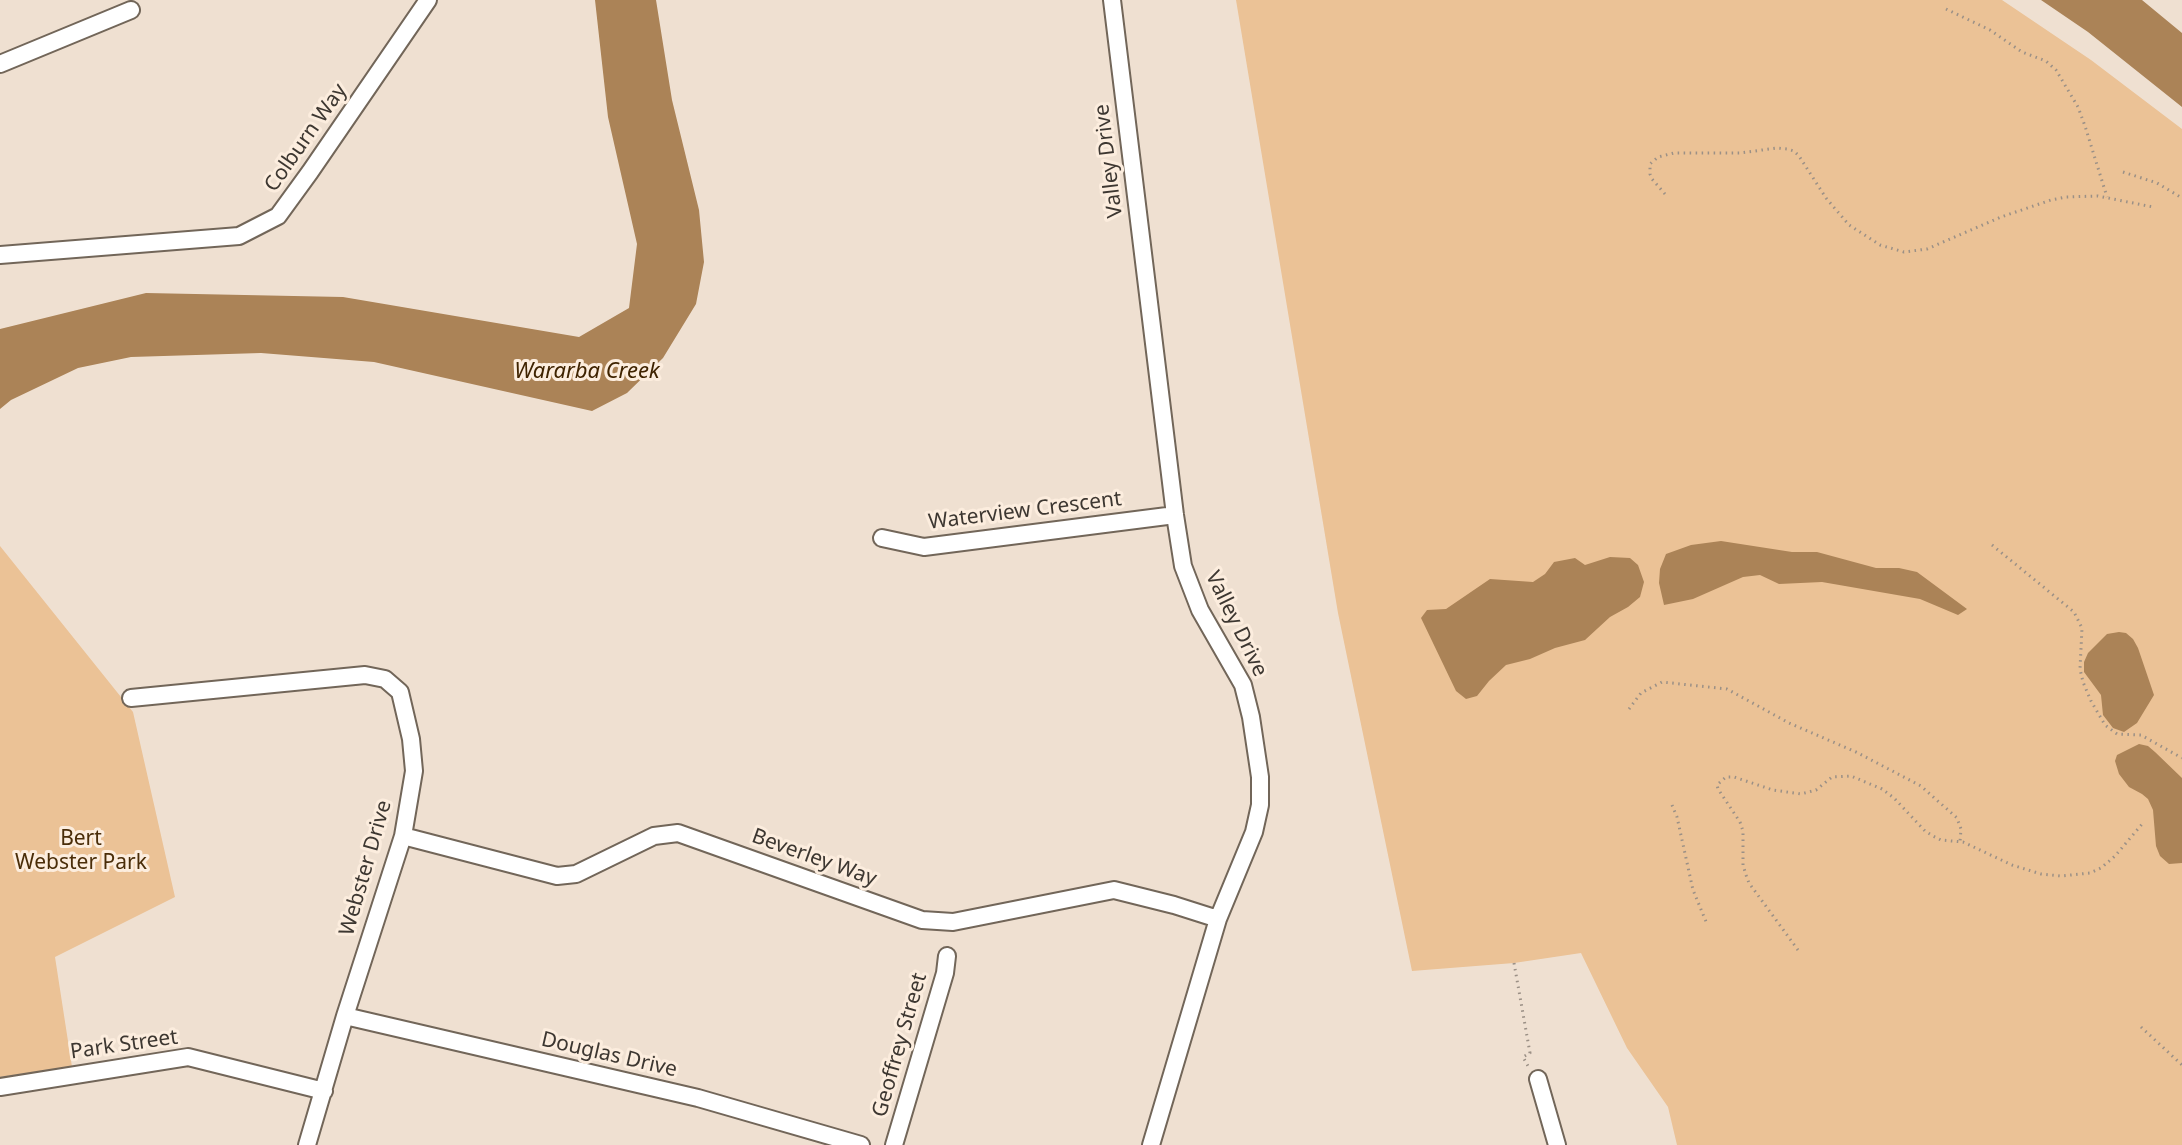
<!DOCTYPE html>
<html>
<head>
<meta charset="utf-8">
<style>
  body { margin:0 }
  canvas { display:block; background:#efe0d1 }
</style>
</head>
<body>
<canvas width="2182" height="1145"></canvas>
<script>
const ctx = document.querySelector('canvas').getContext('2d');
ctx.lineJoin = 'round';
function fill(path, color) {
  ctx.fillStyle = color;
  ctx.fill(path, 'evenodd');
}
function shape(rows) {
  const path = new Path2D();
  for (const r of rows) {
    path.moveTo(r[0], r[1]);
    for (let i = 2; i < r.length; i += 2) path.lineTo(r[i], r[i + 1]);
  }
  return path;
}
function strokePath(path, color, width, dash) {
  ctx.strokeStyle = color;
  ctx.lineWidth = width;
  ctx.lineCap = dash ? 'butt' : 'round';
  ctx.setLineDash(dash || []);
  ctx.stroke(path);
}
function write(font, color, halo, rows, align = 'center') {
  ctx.font = font + ' "Noto Sans",sans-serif';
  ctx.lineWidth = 6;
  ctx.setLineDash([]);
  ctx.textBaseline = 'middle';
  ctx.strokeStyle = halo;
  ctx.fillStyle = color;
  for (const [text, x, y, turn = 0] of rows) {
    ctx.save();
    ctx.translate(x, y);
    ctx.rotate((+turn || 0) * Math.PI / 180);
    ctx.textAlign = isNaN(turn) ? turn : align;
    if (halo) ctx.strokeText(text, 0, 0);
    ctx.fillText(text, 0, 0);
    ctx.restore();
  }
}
const green = shape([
  [1236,0,2002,0,2091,60,2182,129,2182,1145,1677,1145,1668,1107,1627,1048,1581,953,1514,963,1412,971,1338,613],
  [0,546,133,712,175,897,55,957,72,1067,0,1077]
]);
const water = shape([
  [595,0,656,0,672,100,699,210,704,262,696,304,663,358,627,393,592,411,374,362,261,353,131,357,78,368,11,400,0,409,0,329,146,293,343,297,579,337,629,308,637,244,608,117],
  [2041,0,2142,0,2182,33,2182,107,2088,32],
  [1721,541,1792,552,1817,552,1876,568,1899,568,1917,572,1967,609,1958,615,1920,599,1822,582,1779,584,1760,575,1743,577,1693,599,1664,605,1659,583,1660,569,1666,554,1691,545],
  [1610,557,1630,558,1638,565,1644,582,1640,597,1628,607,1610,617,1585,640,1555,648,1530,659,1506,665,1489,681,1477,696,1466,699,1456,691,1421,618,1427,610,1446,609,1490,579,1533,582,1545,574,1554,562,1575,558,1585,565],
  [2119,632,2126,633,2133,639,2138,648,2154,695,2137,723,2124,732,2113,728,2103,715,2101,695,2084,672,2084,662,2088,653,2107,634],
  [2139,744,2148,746,2155,752,2182,778,2182,863,2169,864,2160,856,2156,846,2153,810,2148,799,2142,794,2129,787,2119,774,2115,761,2117,755]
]);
const path = shape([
  [1946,9,1990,30,2022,52,2046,61,2056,70,2078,107,2085,126,2107,197],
  [2123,172,2157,183,2182,198],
  [1665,194,1652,179,1650,174,1650,164,1658,157,1674,153,1740,153,1777,148,1787,149,1794,151,1799,156,1826,198,1849,225,1880,245,1904,252,1927,249,2001,217,2051,200,2066,197,2098,196,2153,207],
  [1992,545,2074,612,2082,628,2080,669,2083,682,2091,701,2105,725,2117,734,2141,735,2182,758],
  [1629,709,1641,693,1662,682,1727,689,1789,723,1856,752,1921,786,1957,818,1961,829,1960,842],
  [1672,805,1677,817,1693,890,1707,924],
  [1798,950,1749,883,1746,875,1743,865,1743,831,1740,822,1718,789,1717,785,1726,777,1734,777,1773,790,1801,794,1816,790,1832,777,1851,776,1882,789,1894,798,1925,831,1933,836,1941,840,1963,842,2012,865,2041,874,2061,876,2090,873,2101,868,2115,856,2143,823],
  [1514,963,1530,1053,1523,1057,1528,1066],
  [2141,1027,2182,1065]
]);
const street = shape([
  [1112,0,1175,515,1183,566,1200,610,1243,685,1251,717,1260,777,1260,805,1254,832,1218,919,1151,1145],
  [0,64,131,10],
  [0,255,239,236,278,216,310,172,428,0],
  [882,538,924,547,1175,515],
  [131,698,365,675,385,679,400,692,411,739,414,771,403,836,345,1016,307,1145],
  [403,836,557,876,576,874,654,836,678,833,922,920,953,922,1114,890,1174,905,1218,919],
  [345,1016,698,1098,861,1145],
  [1538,1079,1557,1145],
  [0,1087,188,1057,324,1091],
  [894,1145,945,973,947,956]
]);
const streetNames = [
  ["Colburn Way",306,138,-55],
  ["Valley Drive",1109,161,-97],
  ["Waterview Crescent",1025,511,-7],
  ["Valley Drive",1236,624,64],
  ["Beverley Way",814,858,20],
  ["Webster Drive",366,868,-74],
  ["Park Street",124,1045,-8],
  ["Geoffrey Street",900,1045,-74],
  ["Douglas Drive",609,1055,13]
];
const parkNames = [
  ["Bert",81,839],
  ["Webster Park",81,863]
];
const waterNames = [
  ["Wararba Creek",587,372]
];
fill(green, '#ebc296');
fill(water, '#ab8357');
strokePath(street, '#726659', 20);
strokePath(path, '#9b9086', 3, [1.5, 4.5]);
strokePath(street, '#fff', 16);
write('21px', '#3d3731', '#fcedde', streetNames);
write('21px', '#4a2d08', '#fcedde', parkNames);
write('italic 22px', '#3f2300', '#fcedde', waterNames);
</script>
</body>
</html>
